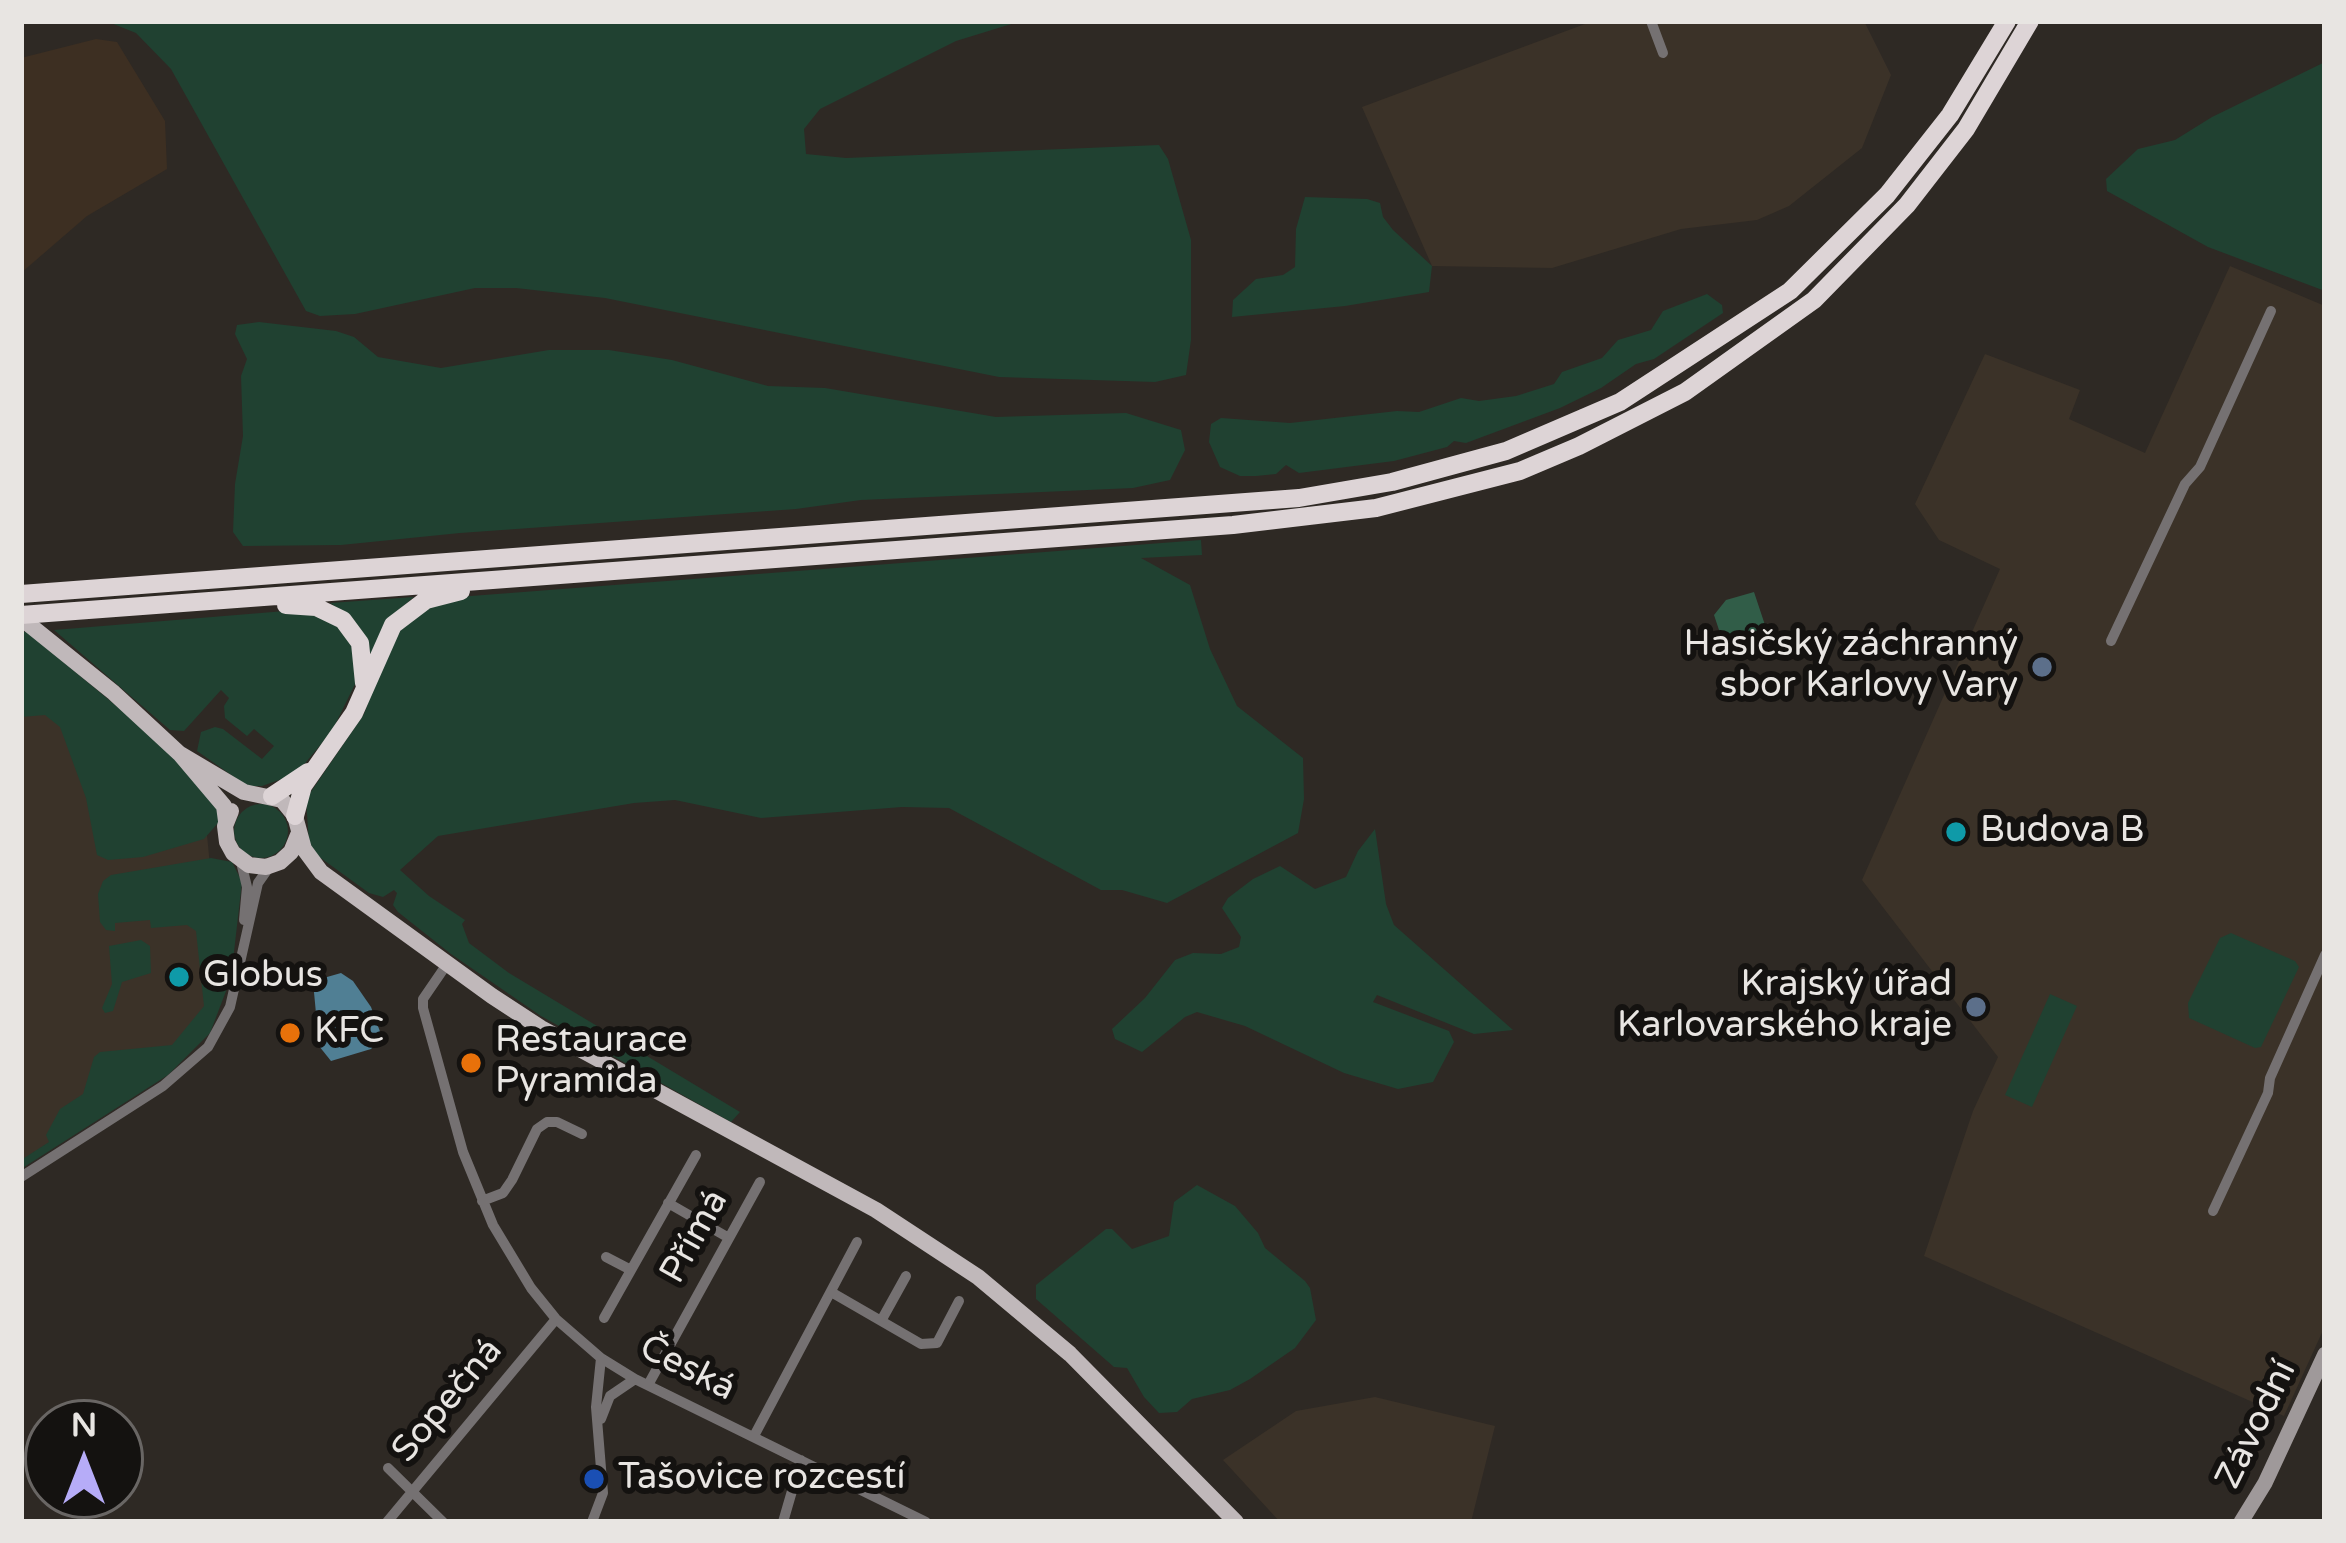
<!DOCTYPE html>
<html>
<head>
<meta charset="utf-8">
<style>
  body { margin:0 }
  #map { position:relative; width:2346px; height:1543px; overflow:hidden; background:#2e2924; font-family:"Varela Round",sans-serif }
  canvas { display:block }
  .frame { position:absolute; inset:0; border:24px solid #e8e5e2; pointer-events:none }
  .north { position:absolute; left:24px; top:1399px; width:120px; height:120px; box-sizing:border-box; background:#141210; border:3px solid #696664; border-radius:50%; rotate:0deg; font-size:33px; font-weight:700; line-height:48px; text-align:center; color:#e8e5e2 }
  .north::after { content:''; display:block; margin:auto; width:42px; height:54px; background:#b6acf8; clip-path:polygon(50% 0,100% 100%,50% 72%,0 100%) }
</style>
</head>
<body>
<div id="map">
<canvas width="2346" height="1543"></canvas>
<div class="frame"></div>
<div class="north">N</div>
</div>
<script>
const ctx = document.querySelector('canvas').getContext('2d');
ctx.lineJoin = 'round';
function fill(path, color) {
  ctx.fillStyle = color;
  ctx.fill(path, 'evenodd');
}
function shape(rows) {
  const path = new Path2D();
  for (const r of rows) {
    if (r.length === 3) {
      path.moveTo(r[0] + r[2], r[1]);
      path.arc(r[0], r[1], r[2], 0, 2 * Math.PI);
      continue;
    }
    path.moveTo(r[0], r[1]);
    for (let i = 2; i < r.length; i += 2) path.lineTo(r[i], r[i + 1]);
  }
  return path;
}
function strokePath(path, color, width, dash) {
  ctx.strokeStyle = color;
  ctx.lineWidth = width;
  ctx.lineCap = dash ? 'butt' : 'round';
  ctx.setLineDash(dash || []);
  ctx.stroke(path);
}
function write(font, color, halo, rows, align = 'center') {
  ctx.font = font + ' "Varela Round",sans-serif';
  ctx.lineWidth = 12;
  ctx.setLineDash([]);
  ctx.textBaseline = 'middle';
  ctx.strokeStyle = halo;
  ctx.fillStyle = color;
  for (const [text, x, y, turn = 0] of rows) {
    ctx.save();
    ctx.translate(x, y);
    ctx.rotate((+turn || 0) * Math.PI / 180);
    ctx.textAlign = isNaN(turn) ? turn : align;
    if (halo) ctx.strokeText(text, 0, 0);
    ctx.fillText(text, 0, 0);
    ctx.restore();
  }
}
const built = shape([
  [1593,21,1864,21,1891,75,1862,148,1789,206,1757,220,1681,229,1552,268,1432,266,1362,107],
  [2230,266,2325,306,2325,1326,2284,1416,1924,1256,1973,1111,1998,1057,1862,880,2000,569,1939,540,1915,504,1985,354,2080,390,2069,419,2145,453],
  [61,668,204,805,219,956,211,1008,172,1061,21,1161,21,671],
  [1375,1397,1495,1426,1471,1522,1280,1522,1223,1460,1296,1411]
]);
const industrial = shape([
  [96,39,117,42,165,121,167,169,87,216,21,273,21,58]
]);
const green = shape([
  [106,21,1021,21,956,41,820,109,804,129,806,154,846,158,1159,145,1168,159,1191,240,1191,340,1186,375,1155,382,999,377,605,298,516,288,475,288,355,314,320,316,306,311,171,69,136,33],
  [2325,62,2325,291,2208,247,2107,191,2106,179,2138,149,2175,140,2212,117],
  [1305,197,1367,199,1380,203,1383,217,1393,230,1432,266,1429,292,1345,306,1232,317,1233,300,1256,279,1283,275,1295,267,1296,229],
  [1707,294,1722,305,1723,313,1654,359,1636,364,1601,388,1560,408,1466,443,1454,441,1447,447,1394,461,1299,473,1286,465,1276,474,1256,476,1240,476,1220,467,1209,442,1211,424,1221,418,1290,423,1397,411,1419,412,1461,398,1479,401,1516,396,1554,384,1562,372,1602,358,1618,340,1651,330,1663,311],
  [259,322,336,331,354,337,378,357,441,368,549,350,609,350,672,360,768,386,825,388,996,417,1126,413,1181,430,1185,450,1170,480,1133,488,861,500,796,509,460,533,341,545,243,546,233,532,235,484,243,436,241,376,247,359,235,334,237,325],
  [1201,540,1202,555,1141,558,1190,585,1210,649,1237,706,1303,758,1304,799,1298,833,1167,903,1122,890,1101,890,949,808,902,807,761,818,675,800,634,803,438,836,400,870,429,896,465,920,462,924,469,943,509,973,740,1112,731,1122,541,1016,451,954,398,912,393,905,397,893,394,890,383,897,369,893,318,856,309,843,306,799,364,714,390,642,417,610,458,597],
  [414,597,390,617,371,654,346,614,330,603],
  [285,611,319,614,344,631,357,657,357,680,332,731,296,774,262,786,247,786,197,751,201,732,215,727,223,729,262,759,274,746,254,729,247,736,225,718,224,706,229,698,221,690,184,731,170,730,54,630],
  [21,632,27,632,155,738,219,806,218,823,204,839,143,857,108,860,97,855,86,798,60,727,45,715,21,717],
  [261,831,27],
  [1375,829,1386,904,1394,925,1513,1030,1474,1034,1377,995,1373,1002,1449,1031,1454,1042,1433,1082,1398,1089,1344,1073,1245,1026,1197,1012,1185,1017,1142,1052,1115,1039,1112,1029,1145,998,1175,960,1193,953,1221,954,1239,947,1241,937,1222,908,1228,898,1253,879,1280,866,1315,889,1346,877,1358,851],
  [211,858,232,862,242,882,231,978,210,1033,168,1075,21,1169,21,1160,49,1142,46,1135,60,1109,83,1094,94,1057,100,1052,172,1045,204,1006,196,931,187,925,151,928,150,920,115,923,115,931,106,930,100,922,98,894,103,881,111,875],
  [2231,933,2295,961,2299,967,2261,1047,2255,1048,2189,1018,2188,1003,2220,938],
  [141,940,150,946,151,973,122,982,113,1011,105,1013,102,1008,112,984,109,946],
  [2050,994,2077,1006,2032,1107,2005,1095],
  [1197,1185,1235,1206,1258,1233,1265,1248,1305,1281,1310,1288,1316,1320,1295,1348,1250,1379,1230,1390,1192,1399,1177,1412,1159,1413,1144,1397,1127,1368,1114,1367,1036,1299,1036,1285,1106,1229,1112,1229,1132,1249,1169,1236,1174,1202]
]);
const forest = shape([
  [1754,592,1766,628,1753,644,1724,645,1714,615,1726,600]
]);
const water = shape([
  [341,973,353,981,371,1007,382,1037,371,1049,331,1061,319,1046,314,992,320,979]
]);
const street = shape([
  [1651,21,1663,53],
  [2111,641,2185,484,2200,467,2271,311],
  [241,862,247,887,244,920],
  [447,964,423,999,423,1008,463,1152,493,1225,531,1288,556,1319,601,1358,635,1379,926,1522],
  [21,1177,163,1086,208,1047,230,1007,258,883,270,866],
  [482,1201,503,1193,512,1180,537,1129,547,1122,557,1122,582,1134],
  [668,1203,729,1238],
  [2213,1211,2268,1093,2270,1078,2325,955],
  [606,1257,631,1270],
  [831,1292,921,1344,937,1343,959,1301],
  [604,1318,696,1155],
  [881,1321,906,1276],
  [648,1385,760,1182],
  [601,1419,610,1396,635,1379],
  [754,1436,857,1242],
  [388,1468,443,1522],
  [387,1522,556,1319],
  [592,1522,603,1493,596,1407,601,1358],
  [783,1522,801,1460]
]);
const secondary = shape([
  [2241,1522,2265,1483,2325,1354]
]);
const primary = shape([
  [21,618,114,693,180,754,224,806,226,821],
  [180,754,244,792,282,800,295,816,304,849,321,872,492,996,541,1028,876,1210,978,1277,1070,1354,1236,1522],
  [231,811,225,826,227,842,233,853,249,865,266,867,280,862,291,852,298,835]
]);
const highway = shape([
  [21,594,1299,498,1392,482,1506,451,1620,402,1790,291,1887,195,1950,115,2007,21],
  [286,605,316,607,343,620,360,643,364,683],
  [21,615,1233,525,1376,508,1520,471,1579,446,1685,392,1814,300,1907,205,1966,129,2030,21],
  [272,796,308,772],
  [295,816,303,786,354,713,393,625,426,600,461,591]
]);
const markers = [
  [2042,667,12,"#5c6f8a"],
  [1956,832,12,"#0f9aa8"],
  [179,977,12,"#0f9aa8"],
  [1976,1007,12,"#5c6f8a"],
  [290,1033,12,"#e8710a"],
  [471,1063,12,"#e8710a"],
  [594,1479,12,"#1a4fb4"]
];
const poiNames = [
  ["Hasičský záchranný",2018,646,"right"],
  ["sbor Karlovy Vary",2018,687,"right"],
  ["Budova B",1980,832],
  ["Globus",203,977],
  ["Krajský úřad",1952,986,"right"],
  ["Karlovarského kraje",1952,1027,"right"],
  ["KFC",314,1033],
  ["Restaurace",495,1042],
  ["Pyramida",495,1083],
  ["Tašovice rozcestí",618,1479]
];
const streetNames = [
  ["Přímá",695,1237,-61],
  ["Česká",687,1369,27],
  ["Sopečná",448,1401,-50],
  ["Závodní",2257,1425,-64]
];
fill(built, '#3b3228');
fill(industrial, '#3d2f22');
fill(green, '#204131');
fill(forest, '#315d48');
fill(water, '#507f94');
strokePath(street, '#757172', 10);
strokePath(secondary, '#9f999a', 15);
strokePath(primary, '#c0b8ba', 16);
strokePath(highway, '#ddd4d6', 18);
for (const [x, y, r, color] of markers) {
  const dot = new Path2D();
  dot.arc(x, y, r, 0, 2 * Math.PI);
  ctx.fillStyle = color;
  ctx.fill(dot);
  strokePath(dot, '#141210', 4.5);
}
write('36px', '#e8e5e2', '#141210', poiNames, 'left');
write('36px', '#e8e5e2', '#141210', streetNames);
</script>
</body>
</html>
